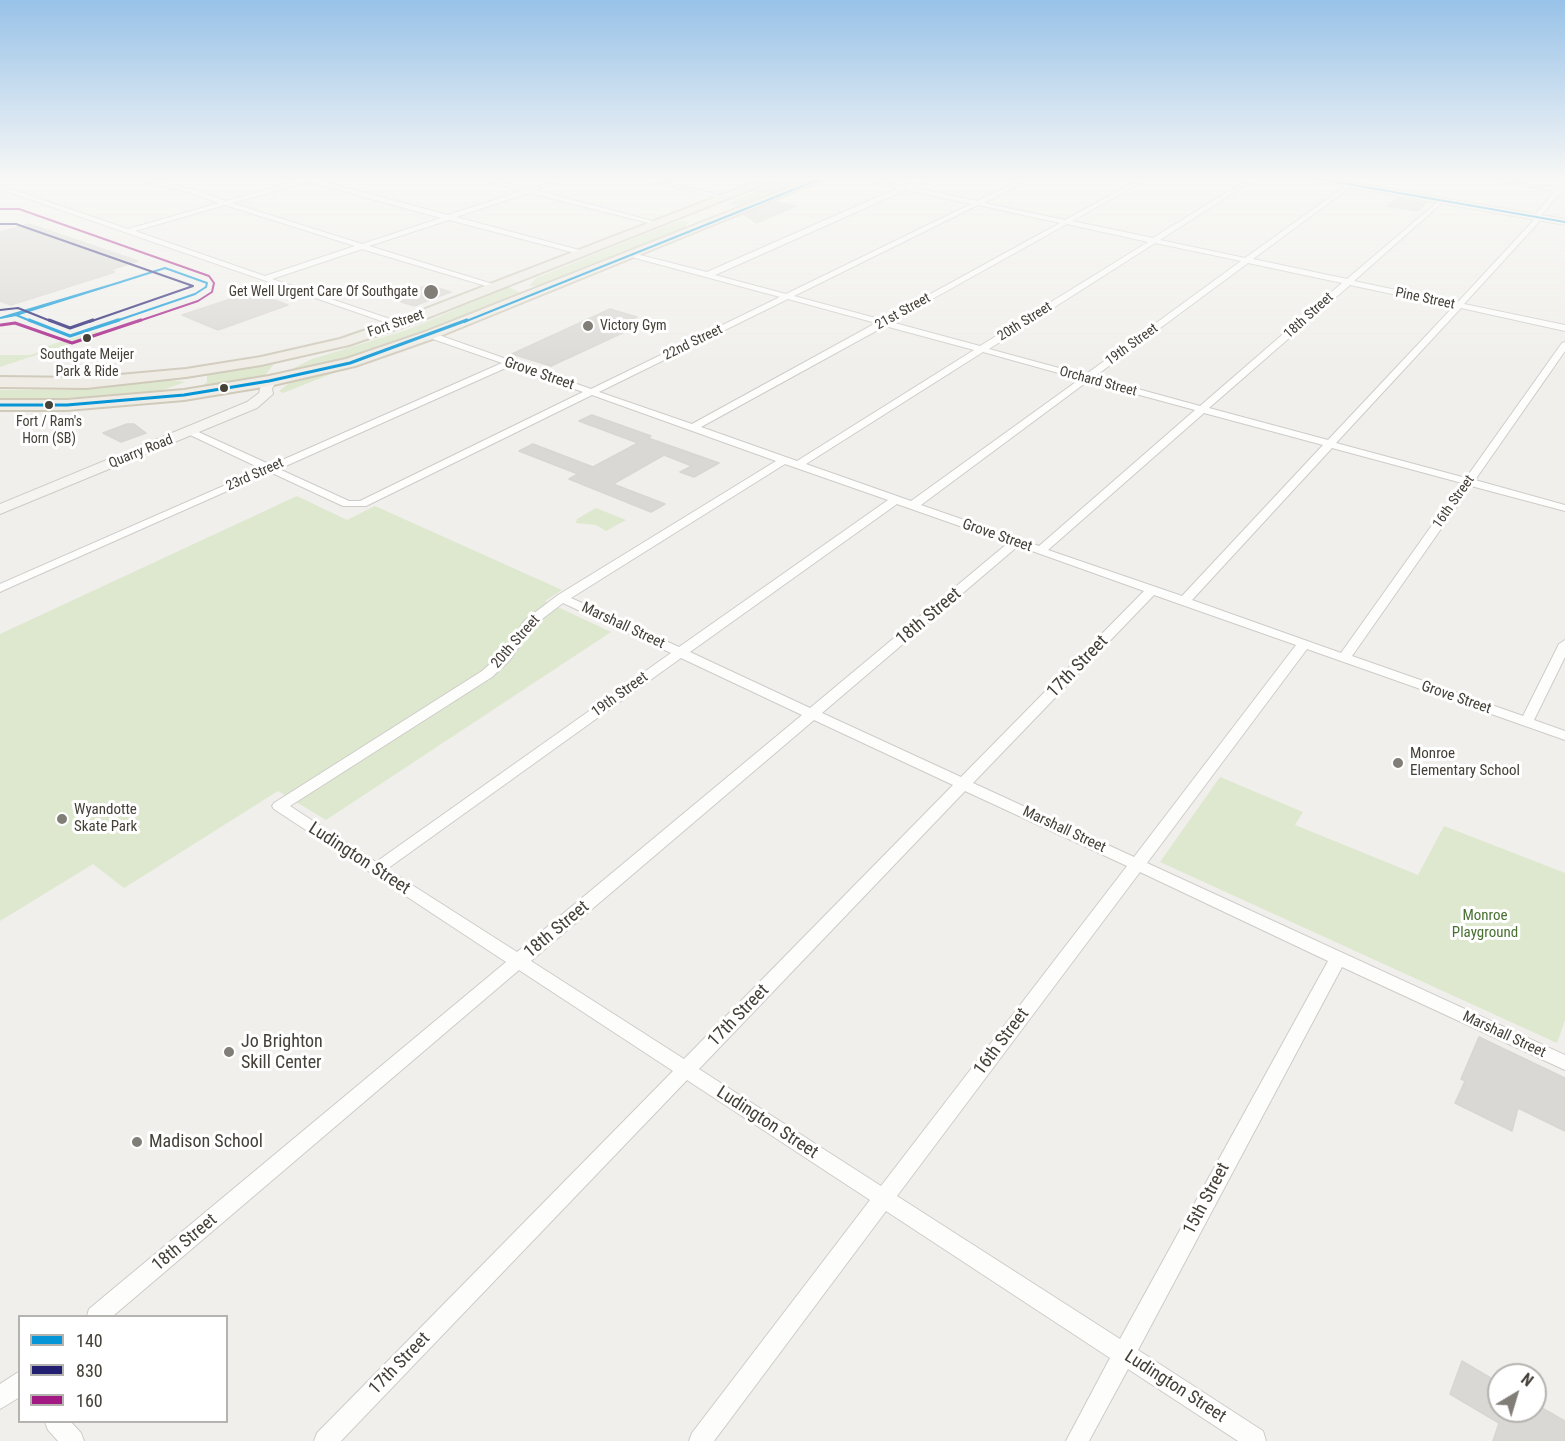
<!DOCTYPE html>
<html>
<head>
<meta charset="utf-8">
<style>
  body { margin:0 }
  #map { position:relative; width:1565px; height:1441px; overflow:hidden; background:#f0efeb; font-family:"Roboto Condensed",sans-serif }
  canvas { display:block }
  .legend { position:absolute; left:18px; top:1315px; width:210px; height:108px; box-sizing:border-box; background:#fff; border:2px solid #b5b3af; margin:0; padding:8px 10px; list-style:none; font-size:18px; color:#454038 }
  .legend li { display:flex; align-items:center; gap:12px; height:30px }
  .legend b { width:30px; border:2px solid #b5b3af }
  .north { position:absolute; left:1487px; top:1363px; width:60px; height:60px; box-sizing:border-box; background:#fff; border:2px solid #b5b3af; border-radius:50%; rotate:38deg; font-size:16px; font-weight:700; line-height:24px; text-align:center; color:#454038 }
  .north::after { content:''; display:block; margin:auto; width:21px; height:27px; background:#817d77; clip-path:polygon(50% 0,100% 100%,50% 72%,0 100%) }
</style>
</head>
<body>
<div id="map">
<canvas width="1565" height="1441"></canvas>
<ul class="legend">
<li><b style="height:8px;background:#0696d7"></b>140</li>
<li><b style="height:8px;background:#221e72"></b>830</li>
<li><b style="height:8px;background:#a31984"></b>160</li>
</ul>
<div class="north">N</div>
</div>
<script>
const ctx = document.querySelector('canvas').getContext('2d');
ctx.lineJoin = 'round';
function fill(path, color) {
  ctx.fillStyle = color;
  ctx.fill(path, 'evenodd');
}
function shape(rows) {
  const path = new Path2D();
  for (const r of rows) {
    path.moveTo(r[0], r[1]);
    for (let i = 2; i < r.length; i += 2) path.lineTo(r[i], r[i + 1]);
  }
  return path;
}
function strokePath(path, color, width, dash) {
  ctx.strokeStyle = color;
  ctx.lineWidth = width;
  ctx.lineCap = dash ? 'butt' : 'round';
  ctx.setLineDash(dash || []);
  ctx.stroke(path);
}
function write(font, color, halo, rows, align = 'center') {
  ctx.font = font + ' "Roboto Condensed",sans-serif';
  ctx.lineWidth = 6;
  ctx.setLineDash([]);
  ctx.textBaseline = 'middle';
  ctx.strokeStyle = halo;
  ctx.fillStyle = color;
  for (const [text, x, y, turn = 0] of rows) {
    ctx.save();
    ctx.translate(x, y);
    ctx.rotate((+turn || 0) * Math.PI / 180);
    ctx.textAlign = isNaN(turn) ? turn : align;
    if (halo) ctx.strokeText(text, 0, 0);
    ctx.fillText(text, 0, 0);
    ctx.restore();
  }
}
const green = shape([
  [786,179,806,179,742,206,729,205,734,200],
  [687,221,689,222,684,228,601,263,542,286,529,286,536,278,675,222],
  [508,287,524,294,382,348,305,368,294,368,312,359,407,330],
  [96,331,101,334,0,367,0,355,30,355,42,351,40,348],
  [274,364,264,377,201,387,207,382,207,375],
  [346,368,283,393,279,391,294,379],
  [169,380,185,382,160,391,97,397,0,400,0,390,66,390],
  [297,496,347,520,375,506,562,590,545,601,611,632,326,820,278,791,124,888,93,864,0,921,0,634],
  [596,508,626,520,606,531,596,525,576,523,577,519],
  [1220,777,1303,812,1295,825,1418,875,1444,826,1565,873,1565,1020,1557,1043,1160,862]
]);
const building = shape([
  [1397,198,1427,203,1417,211,1387,206,1397,198],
  [776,202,796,206,756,223,744,214,776,202],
  [29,224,138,261,110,270,115,272,11,305,0,301,0,232,29,224],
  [428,285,451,292,414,306,396,300,403,297,398,296,428,285],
  [252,292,288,305,218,330,182,315,252,292],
  [610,309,637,317,630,320,644,323,551,366,512,354,610,309],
  [592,415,651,436,648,438,719,463,694,477,680,472,692,466,664,455,613,484,665,504,651,512,569,479,578,474,519,451,533,444,593,467,638,443,579,421,592,415],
  [127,424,134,424,146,433,121,442,103,433,127,424],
  [1479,1037,1565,1078,1565,1131,1518,1108,1512,1131,1455,1103,1465,1081,1461,1079,1479,1037],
  [1462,1361,1499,1383,1499,1411,1535,1411,1535,1404,1565,1421,1565,1441,1493,1441,1499,1423,1450,1394,1462,1361]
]);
const street = shape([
  [133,179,144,179,193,189,226,201,303,179,314,179,448,215,522,191,480,179,489,179,529,189,559,179,567,179,536,190,660,223,657,225,529,193,456,217,583,251,583,255,449,220,369,246,496,285,496,289,362,249,272,279,399,322,400,324,396,326,0,189,0,185,128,229,219,203,191,193,133,179],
  [309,182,441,218,362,244,232,203,309,182],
  [225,205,228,206,355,246,265,276,135,231,225,205],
  [643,179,653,179,727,197,724,199,643,179],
  [860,179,871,179,904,186,920,179,928,179,912,187,977,201,1023,179,1030,179,984,203,1065,220,1140,179,1147,179,1072,221,1153,238,1248,179,1255,179,1160,240,1245,258,1351,182,1353,185,1253,259,1347,279,1442,198,1444,201,1354,281,1457,303,1532,222,1538,211,1555,191,1487,179,1558,188,1565,182,1565,193,1561,192,1543,213,1537,224,1464,304,1565,325,1565,331,1461,308,1336,443,1466,478,1562,343,1565,342,1565,351,1475,480,1565,505,1565,511,1471,486,1352,656,1523,716,1559,644,1565,640,1565,657,1534,720,1565,731,1565,740,1307,649,1147,863,1565,1055,1565,1070,1342,967,1138,1350,1263,1431,1266,1441,1238,1441,1128,1369,1089,1441,1066,1441,1110,1358,886,1211,714,1441,689,1441,692,1433,870,1200,687,1080,341,1441,314,1441,317,1433,673,1071,519,970,113,1316,87,1316,89,1309,506,962,274,809,272,806,274,803,482,671,501,654,525,620,558,595,776,461,592,395,366,506,343,506,270,472,4,590,0,592,0,584,262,469,188,434,188,430,194,430,271,465,502,363,427,337,427,333,433,333,591,389,780,297,628,256,628,252,707,272,898,188,860,179],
  [906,190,971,204,786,294,715,275,906,190],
  [978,205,1060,223,883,320,794,296,978,205],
  [1067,224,1148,242,980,346,891,322,1067,224],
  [1155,243,1241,261,1085,375,989,349,1155,243],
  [1248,263,1342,283,1200,406,1094,377,1248,263],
  [1350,285,1453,307,1328,440,1209,408,1350,285],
  [788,299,876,323,692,424,599,392,788,299],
  [885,326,974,350,797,461,701,427,885,326],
  [983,352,1080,379,911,501,806,464,983,352],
  [510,366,583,392,360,501,349,501,279,469,510,366],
  [1088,381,1195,410,1039,546,921,505,1088,381],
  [1204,413,1323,445,1182,596,1048,550,1204,413],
  [1332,448,1462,483,1341,653,1192,600,1332,448],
  [785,464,888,500,679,647,571,598,785,464],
  [897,504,1008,543,810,708,690,652,897,504],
  [1018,546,1144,591,961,777,822,713,1018,546],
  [1154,595,1296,645,1134,857,973,783,1154,595],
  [563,603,671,653,376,862,290,806,492,677,510,660,533,626,563,603],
  [681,658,802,715,517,952,387,869,681,658],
  [814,720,953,785,684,1059,531,961,814,720],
  [965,791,1127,866,881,1186,699,1069,965,791],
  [1140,872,1328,961,1120,1339,897,1196,1140,872],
  [20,1371,20,1397,0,1409,0,1384,20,1371],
  [45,1422,71,1422,81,1433,84,1441,58,1441,48,1430,45,1422]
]);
const secondary = shape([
  [1314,179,1333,179,1565,219,1565,225,1319,182,1314,179],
  [269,377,276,381,272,389,273,394,257,408,0,514,0,504,247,402,259,393,262,381,269,377]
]);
const primary = shape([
  [763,179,777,179,422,320,349,345,261,365,186,377,86,388,0,387,0,377,86,378,186,369,261,357,340,339,412,314,763,179],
  [811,179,825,179,435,338,355,366,269,386,184,400,67,410,0,410,0,400,67,400,184,390,269,376,346,359,425,332,811,179]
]);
const bus1Far1 = shape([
  [1319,179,1565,222],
  [0,318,121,282],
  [0,318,16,315,33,322],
  [33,322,16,315,165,268,207,283,206,287,195,294,113,322],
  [114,322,119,320],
  [464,322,820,179]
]);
const bus1 = shape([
  [29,320,70,336,118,320],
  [29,320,70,336,119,320],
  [0,405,67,405,184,395,269,381,350,363,467,320]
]);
const bus2Far1 = shape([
  [0,224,16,224,193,286,89,322],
  [0,310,18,308,53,322]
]);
const bus2 = shape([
  [49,320,70,328,93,320]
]);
const bus3Far1 = shape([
  [0,209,19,209,209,276,214,283,212,292,198,301,136,322]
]);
const bus3 = shape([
  [1,325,15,323,72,343,141,320]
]);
const markers = [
  [431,292,8,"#817d77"],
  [588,326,6,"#817d77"],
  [87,338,5,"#454038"],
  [224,388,5,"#454038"],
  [49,405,5,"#454038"],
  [1398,763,6,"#817d77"],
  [62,819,6,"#817d77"],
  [229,1052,6,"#817d77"],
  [137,1142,6,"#817d77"]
];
const farPoinames = [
  ["Get Well Urgent Care Of Southgate",418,292],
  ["Victory Gym",600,326,"left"]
];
const farStreetnames = [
  ["Pine Street",1425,299,12],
  ["21st Street",903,312,-29],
  ["18th Street",1309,316,-42],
  ["20th Street",1025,322,-32],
  ["Fort Street",396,324,-19],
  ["22nd Street",693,343,-26],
  ["19th Street",1132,345,-36],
  ["Orchard Street",1098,382,15],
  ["Quarry Road",141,452,-22],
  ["23rd Street",255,475,-24],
  ["16th Street",1454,502,-55]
];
const busNames = [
  ["Southgate Meijer",87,355],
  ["Park & Ride",87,372],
  ["Fort / Ram's",49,422],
  ["Horn (SB)",49,439]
];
const streetNames = [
  ["Grove Street",539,374,19],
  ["Grove Street",997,536,19],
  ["Marshall Street",623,626,25],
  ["20th Street",516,642,-49],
  ["19th Street",620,695,-36],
  ["Grove Street",1456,698,19],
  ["Marshall Street",1064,830,25],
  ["Marshall Street",1504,1035,25]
];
const poiNames = [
  ["Monroe",1410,754],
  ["Elementary School",1410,771],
  ["Wyandotte",74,810],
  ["Skate Park",74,827]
];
const parkNames = [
  ["Monroe",1485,916],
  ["Playground",1485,933]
];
const nearStreetnames = [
  ["18th Street",929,617,-40],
  ["17th Street",1078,667,-46],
  ["Ludington Street",359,859,33],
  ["18th Street",557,930,-40],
  ["17th Street",739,1016,-46],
  ["16th Street",1002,1042,-53],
  ["Ludington Street",767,1123,33],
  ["15th Street",1207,1199,-62],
  ["18th Street",185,1243,-40],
  ["17th Street",400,1364,-46],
  ["Ludington Street",1175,1387,33]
];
const nearPoinames = [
  ["Jo Brighton",241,1042],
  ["Skill Center",241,1063],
  ["Madison School",149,1142]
];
fill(green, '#dde8ce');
fill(building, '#d9d8d4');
strokePath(building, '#d8d6d1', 1.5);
strokePath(street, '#ceccc9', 2);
strokePath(secondary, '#ceccc3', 2);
strokePath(primary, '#d0cabb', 4);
fill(street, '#fdfdfc');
fill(secondary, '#f5f4f0');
fill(primary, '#efece5');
strokePath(bus1Far1, '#0696d7', 2);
strokePath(bus1, '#0696d7', 3);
strokePath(bus2Far1, '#221e72', 2);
strokePath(bus2, '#221e72', 3);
strokePath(bus3Far1, '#a31984', 2);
strokePath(bus3, '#a31984', 3);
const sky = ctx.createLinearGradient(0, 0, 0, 380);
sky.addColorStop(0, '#98c2e8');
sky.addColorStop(0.47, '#f8f8f6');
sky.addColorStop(1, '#f8f8f600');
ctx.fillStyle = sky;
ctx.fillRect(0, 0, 1565, 380);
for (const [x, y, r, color] of markers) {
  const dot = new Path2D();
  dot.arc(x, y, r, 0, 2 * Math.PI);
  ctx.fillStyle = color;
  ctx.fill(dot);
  strokePath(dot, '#fff', 2);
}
write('14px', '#454038', '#fff', farPoinames, 'right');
write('14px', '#454038', '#fff', farStreetnames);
write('14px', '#454038', '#fff', busNames);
write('15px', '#454038', '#fff', streetNames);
write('15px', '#454038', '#fff', poiNames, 'left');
write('15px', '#487031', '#fff', parkNames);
write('18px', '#454038', '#fff', nearStreetnames);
write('18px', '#454038', '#fff', nearPoinames, 'left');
</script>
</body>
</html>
